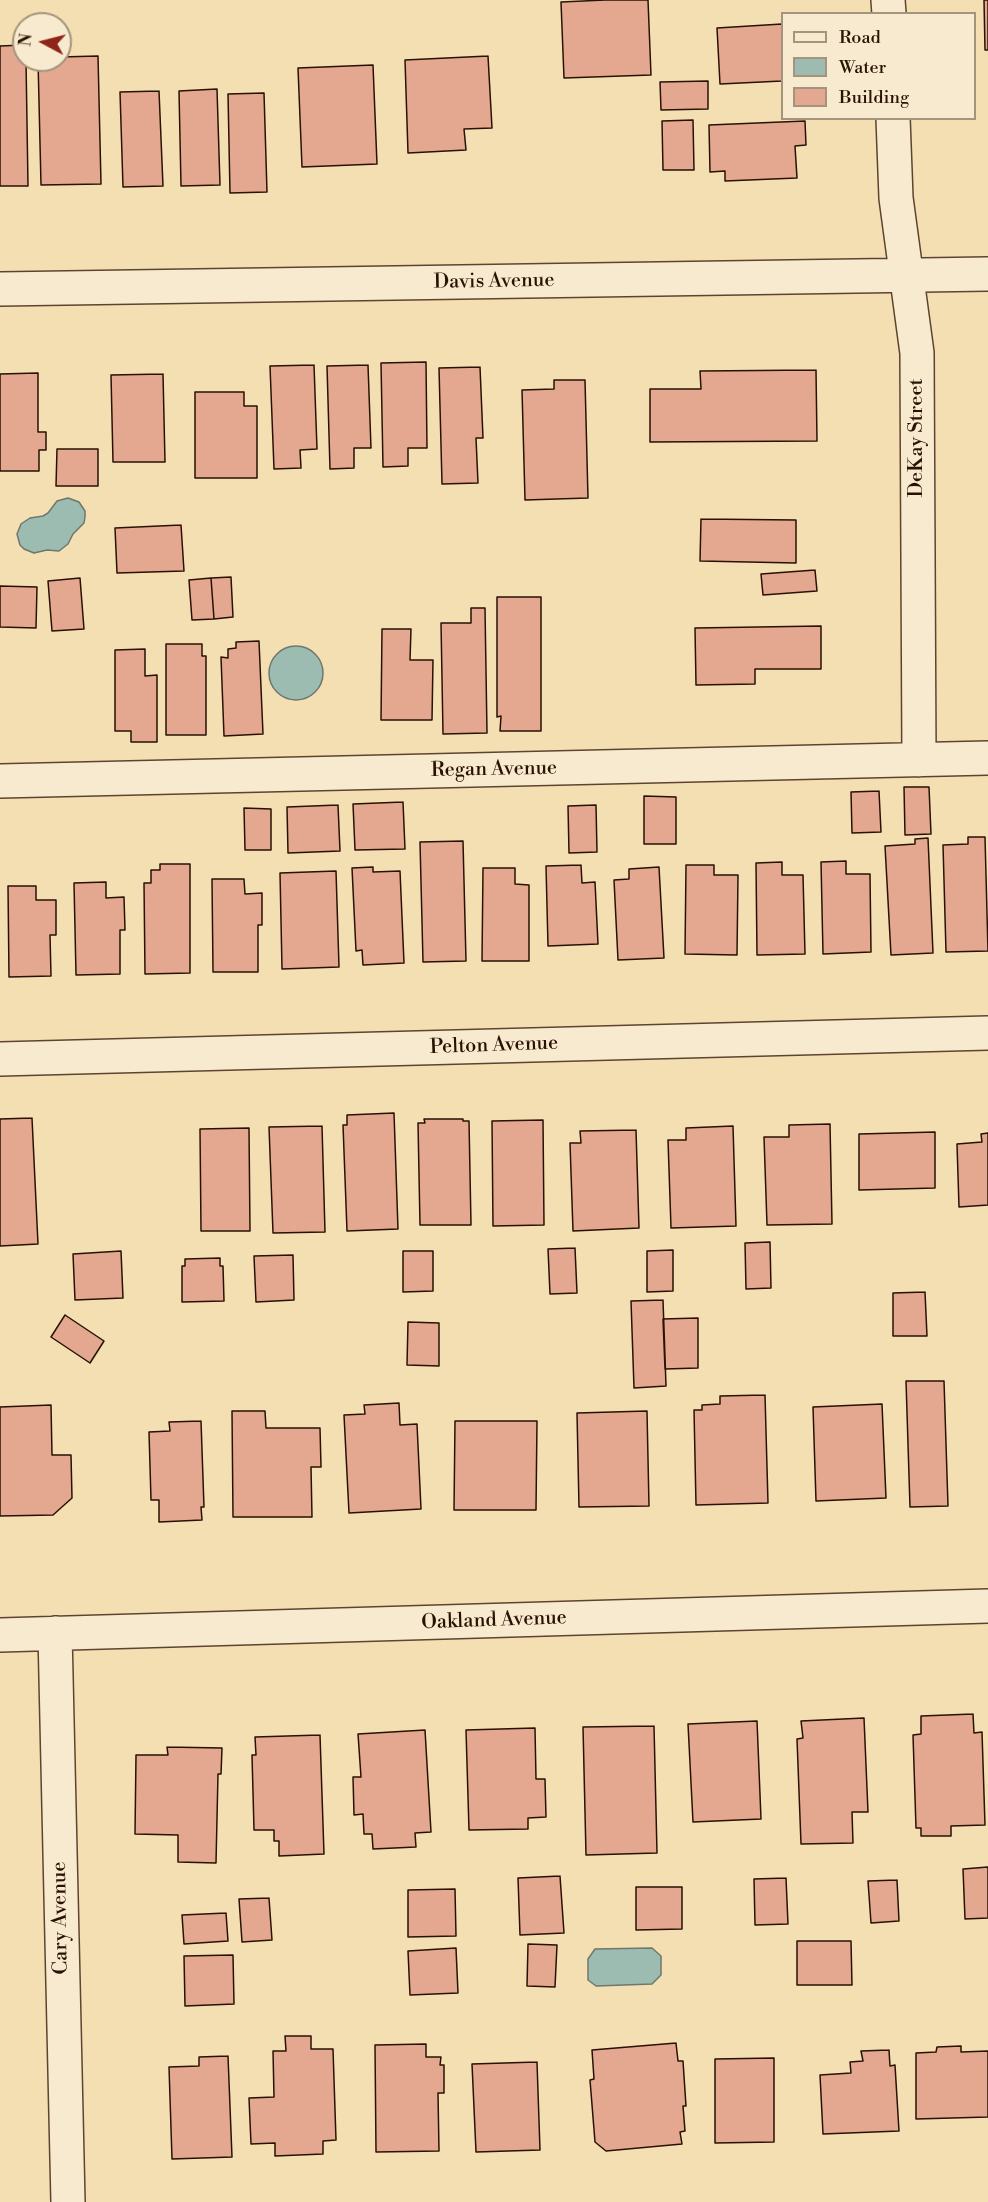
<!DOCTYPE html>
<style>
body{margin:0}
#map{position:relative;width:988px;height:2202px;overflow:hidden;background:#f4dfb3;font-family:"Libre Bodoni",serif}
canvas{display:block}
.legend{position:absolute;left:781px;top:12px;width:195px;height:108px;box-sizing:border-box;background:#f8eace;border:2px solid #a5947d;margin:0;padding:8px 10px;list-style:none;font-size:18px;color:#291204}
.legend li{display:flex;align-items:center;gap:12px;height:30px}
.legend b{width:30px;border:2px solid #a5947d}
.north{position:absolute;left:12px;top:12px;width:60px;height:60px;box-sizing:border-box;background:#f8eace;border:2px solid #a5947d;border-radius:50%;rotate:277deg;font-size:16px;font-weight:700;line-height:24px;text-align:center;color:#291204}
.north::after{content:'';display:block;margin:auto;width:21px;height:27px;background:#8f2418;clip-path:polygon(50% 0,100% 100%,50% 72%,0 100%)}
</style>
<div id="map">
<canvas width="988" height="2202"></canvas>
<ul class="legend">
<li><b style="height:8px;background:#f8eace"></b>Road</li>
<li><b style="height:16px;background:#9cbcb2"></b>Water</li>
<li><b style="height:16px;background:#e3a88f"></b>Building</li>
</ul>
<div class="north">N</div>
</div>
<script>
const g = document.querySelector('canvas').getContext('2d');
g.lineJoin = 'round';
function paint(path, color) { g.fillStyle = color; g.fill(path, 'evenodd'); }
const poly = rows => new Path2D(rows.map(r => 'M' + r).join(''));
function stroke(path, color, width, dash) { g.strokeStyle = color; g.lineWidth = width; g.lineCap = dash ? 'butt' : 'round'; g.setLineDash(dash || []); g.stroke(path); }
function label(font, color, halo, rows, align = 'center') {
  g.font = font + ' "Libre Bodoni",serif'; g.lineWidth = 6; g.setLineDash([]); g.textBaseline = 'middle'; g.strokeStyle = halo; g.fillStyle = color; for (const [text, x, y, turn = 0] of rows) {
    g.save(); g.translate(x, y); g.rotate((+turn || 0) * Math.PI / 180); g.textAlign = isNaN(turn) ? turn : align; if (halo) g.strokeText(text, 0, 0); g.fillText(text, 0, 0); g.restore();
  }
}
const water = poly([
 [68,498,79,502,85,511,85,517,84,523,73,534,68,544,59,551,47,550,34,553,24,549,20,545,17,534,21,524,30,518,43,516,48,513,57,501,68,498],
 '269 673a27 27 0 1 1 54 0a27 27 0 1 1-54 0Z',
 [652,1948,661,1956,661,1975,652,1984,596,1986,588,1980,588,1959,595,1949,652,1948]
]);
paint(water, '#9cbcb2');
stroke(water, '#6e786c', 1.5);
const building = poly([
 [605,0,648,0,651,75,564,78,561,2,605,0],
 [984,0,988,0,988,50,985,50,984,0],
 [782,24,782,81,720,84,717,28,782,24],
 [24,45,24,60,26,60,28,186,0,186,0,46,24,45],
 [98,56,101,184,41,185,38,60,60,60,60,57,98,56],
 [488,56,492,128,464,129,466,150,408,153,405,60,488,56],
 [373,65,377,164,302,167,298,68,373,65],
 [708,81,708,109,661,110,660,82,708,81],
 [217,89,220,185,181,186,179,91,217,89],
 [159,91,163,186,123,187,120,92,159,91],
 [264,93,267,192,230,193,228,94,264,93],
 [693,120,694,170,663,170,662,121,693,120],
 [805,121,806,145,795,146,797,178,725,181,725,171,710,172,709,125,805,121],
 [426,362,427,448,408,448,408,466,383,467,381,363,426,362],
 [314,365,317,449,300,450,301,468,274,469,270,366,314,365],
 [368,365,371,448,354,448,354,468,330,469,327,366,368,365],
 [480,367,483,438,476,438,478,483,442,484,439,368,480,367],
 [816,370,817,441,650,442,650,389,701,389,700,371,816,370],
 [38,373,38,432,46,432,46,450,39,450,39,471,0,471,0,374,38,373],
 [163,374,165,462,113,462,111,375,163,374],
 [554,380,585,380,588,498,525,500,522,390,554,389,554,380],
 [195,392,244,392,244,406,257,406,257,478,195,478,195,392],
 [57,449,98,449,98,486,56,486,57,449],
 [701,519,796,520,796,563,700,561,701,519],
 [181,525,184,571,117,573,115,528,181,525],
 [815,570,817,591,763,595,761,574,815,570],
 [231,577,233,617,214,619,211,578,231,577],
 [80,578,84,629,52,631,48,581,80,578],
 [211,578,214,619,192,620,189,580,211,578],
 [0,586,37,587,36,628,0,627,0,586],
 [497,597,541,597,541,731,500,731,501,716,497,717,497,597],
 [471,608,485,608,487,733,443,734,441,623,471,623,471,608],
 [821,626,821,669,755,669,755,684,696,685,695,628,821,626],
 [382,629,411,629,410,660,433,660,432,720,381,720,382,629],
 [259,641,263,734,224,736,221,657,228,658,228,649,236,648,236,642,259,641],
 [166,644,202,644,202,656,206,656,206,735,166,735,166,644],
 [145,649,145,676,157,675,157,742,131,742,131,731,115,731,115,650,145,649],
 [904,787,929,787,931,834,905,835,904,787],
 [879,791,881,832,852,833,851,792,879,791],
 [644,796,676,797,676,844,644,844,644,796],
 [403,802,405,849,355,850,353,804,403,802],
 [338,805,340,851,288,853,287,807,338,805],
 [596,805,597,852,569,853,568,806,596,805],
 [244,808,271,809,271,850,245,850,244,808],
 [968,837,985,837,988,951,946,952,943,845,968,844,968,837],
 [928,838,933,953,891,955,885,846,915,844,915,839,928,838],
 [463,841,466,961,423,962,420,842,463,841],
 [846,861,846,874,870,874,871,952,823,954,821,862,846,861],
 [782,862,782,875,803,875,805,954,757,955,756,863,782,862],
 [160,864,190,864,190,973,145,974,144,883,151,883,151,870,160,870,160,864],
 [581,865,582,883,595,882,598,944,548,946,546,866,581,865],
 [686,865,714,865,714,875,738,875,737,955,685,954,686,865],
 [373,867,373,872,400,871,404,963,363,965,362,950,356,951,352,868,373,867],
 [659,867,664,958,618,960,614,880,629,879,629,869,659,867],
 [483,868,515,868,515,884,529,885,529,961,482,961,483,868],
 [336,871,339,967,282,969,280,873,336,871],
 [212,879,244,879,245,894,262,893,262,925,258,925,258,972,213,972,212,879],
 [106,882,106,898,124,897,125,930,120,930,120,974,76,975,74,883,106,882],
 [8,886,36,886,36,900,56,900,56,935,50,935,51,976,9,977,8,886],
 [394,1113,398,1229,347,1231,343,1125,347,1125,347,1115,394,1113],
 [32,1118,38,1244,0,1246,0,1119,32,1118],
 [424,1119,463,1119,463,1121,469,1121,471,1225,420,1225,418,1123,425,1123,424,1119],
 [543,1120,544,1225,493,1226,492,1121,543,1120],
 [830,1124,832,1224,767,1225,764,1137,789,1137,789,1125,830,1124],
 [322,1126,325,1232,273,1233,269,1127,322,1126],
 [733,1126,736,1226,671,1228,668,1140,686,1140,686,1128,733,1126],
 [249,1128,250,1231,201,1231,200,1129,249,1128],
 [636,1130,639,1228,573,1231,570,1143,581,1143,580,1131,636,1130],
 [935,1132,935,1188,859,1190,859,1134,935,1132],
 [988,1133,988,1205,959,1207,957,1144,982,1142,981,1134,988,1133],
 [770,1242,771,1288,746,1289,745,1243,770,1242],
 [575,1248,577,1293,550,1294,548,1249,575,1248],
 [673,1250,673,1291,647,1292,647,1251,673,1250],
 [121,1251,123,1298,75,1300,73,1254,121,1251],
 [403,1251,433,1251,433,1291,403,1292,403,1251],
 [293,1255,294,1300,256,1302,254,1256,293,1255],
 [220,1258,220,1266,223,1266,224,1301,182,1302,182,1266,185,1266,185,1259,220,1258],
 [925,1292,927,1336,893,1336,893,1293,925,1292],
 [663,1300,666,1386,634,1388,631,1301,663,1300],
 [65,1315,104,1341,90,1363,51,1337,65,1315],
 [698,1318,698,1368,665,1369,663,1319,698,1318],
 [408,1322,439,1323,439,1366,407,1365,408,1322],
 [906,1381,944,1381,948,1506,910,1507,906,1381],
 [765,1395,768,1503,696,1505,694,1410,702,1410,702,1405,720,1404,720,1396,765,1395],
 [399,1403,400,1425,417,1424,421,1509,349,1513,344,1415,365,1414,364,1405,399,1403],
 [882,1404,886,1498,816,1501,813,1407,882,1404],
 [51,1405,52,1455,71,1455,72,1498,53,1515,0,1516,0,1407,51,1405],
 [232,1411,265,1411,266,1428,320,1428,321,1467,311,1467,312,1517,233,1517,232,1411],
 [647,1411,649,1506,579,1507,577,1413,647,1411],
 [201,1421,204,1507,201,1507,202,1520,159,1522,159,1500,151,1500,149,1432,170,1431,169,1422,201,1421],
 [455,1421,537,1421,536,1510,454,1510,455,1421],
 [973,1714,974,1733,982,1732,985,1825,951,1826,951,1836,921,1836,921,1828,916,1828,913,1735,921,1734,921,1716,973,1714],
 [864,1718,868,1812,852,1812,853,1843,801,1844,797,1739,803,1738,801,1721,864,1718],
 [757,1721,761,1819,693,1822,688,1724,757,1721],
 [654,1726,657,1853,586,1855,583,1727,654,1726],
 [535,1728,536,1779,545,1779,546,1817,528,1818,528,1829,469,1830,466,1730,535,1728],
 [425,1730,431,1832,415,1833,416,1847,373,1849,372,1834,364,1834,363,1814,354,1815,353,1777,361,1777,358,1734,425,1730],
 [320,1735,324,1854,279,1856,279,1841,274,1841,274,1830,254,1830,252,1755,256,1755,255,1737,320,1735],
 [167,1747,222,1748,221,1774,218,1774,216,1863,178,1862,178,1835,135,1834,136,1755,168,1755,167,1747],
 [988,1867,988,1918,965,1919,963,1869,988,1867],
 [560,1876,564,1933,520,1935,518,1878,560,1876],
 [786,1878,788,1924,755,1925,754,1879,786,1878],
 [897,1880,899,1921,871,1923,868,1881,897,1880],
 [636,1887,682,1887,682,1929,636,1930,636,1887],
 [455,1889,456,1936,408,1937,408,1890,455,1889],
 [269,1898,272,1940,242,1942,239,1899,269,1898],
 [226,1913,228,1941,184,1944,182,1915,226,1913],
 [797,1941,851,1941,852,1985,797,1985,797,1941],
 [528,1944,557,1945,555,1987,527,1986,528,1944],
 [456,1948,458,1993,410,1995,408,1951,456,1948],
 [233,1955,234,2004,185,2006,184,1956,233,1955],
 [285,2036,311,2036,311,2049,333,2049,336,2140,323,2141,323,2154,275,2156,275,2143,251,2144,249,2098,274,2097,273,2051,286,2051,285,2036],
 [676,2043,678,2061,683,2061,686,2106,683,2106,685,2131,680,2132,682,2144,606,2151,595,2142,590,2080,594,2079,592,2050,676,2043],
 [426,2044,426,2057,441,2057,440,2065,444,2065,444,2093,438,2093,439,2151,376,2152,375,2045,426,2044],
 [961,2046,961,2052,988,2051,988,2117,916,2119,916,2053,936,2052,937,2047,961,2046],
 [889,2050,890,2066,895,2065,899,2131,823,2134,820,2075,851,2073,850,2062,863,2061,861,2051,889,2050],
 [228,2056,232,2157,172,2159,169,2067,199,2066,199,2057,228,2056],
 [774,2058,774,2142,715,2143,715,2059,774,2058],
 [537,2062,540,2150,476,2152,472,2064,537,2062]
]);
paint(building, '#e3a88f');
stroke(building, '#291204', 1.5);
const minor = poly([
 [888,0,889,14],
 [893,118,896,198,917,353,919,760],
 [0,289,988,274],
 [0,781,988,758],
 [0,1059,988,1033],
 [55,1633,68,2202],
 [0,1635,988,1606]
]);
stroke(minor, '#5c4530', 36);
stroke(minor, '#f8eace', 33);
label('20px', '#291204', '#f8eace', [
 ["Davis Avenue",494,282,-1],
 ["DeKay Street",917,438,-90],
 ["Regan Avenue",494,770,-1],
 ["Pelton Avenue",494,1046,-2],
 ["Oakland Avenue",494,1621,-2],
 ["Cary Avenue",61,1918,-91]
]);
</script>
